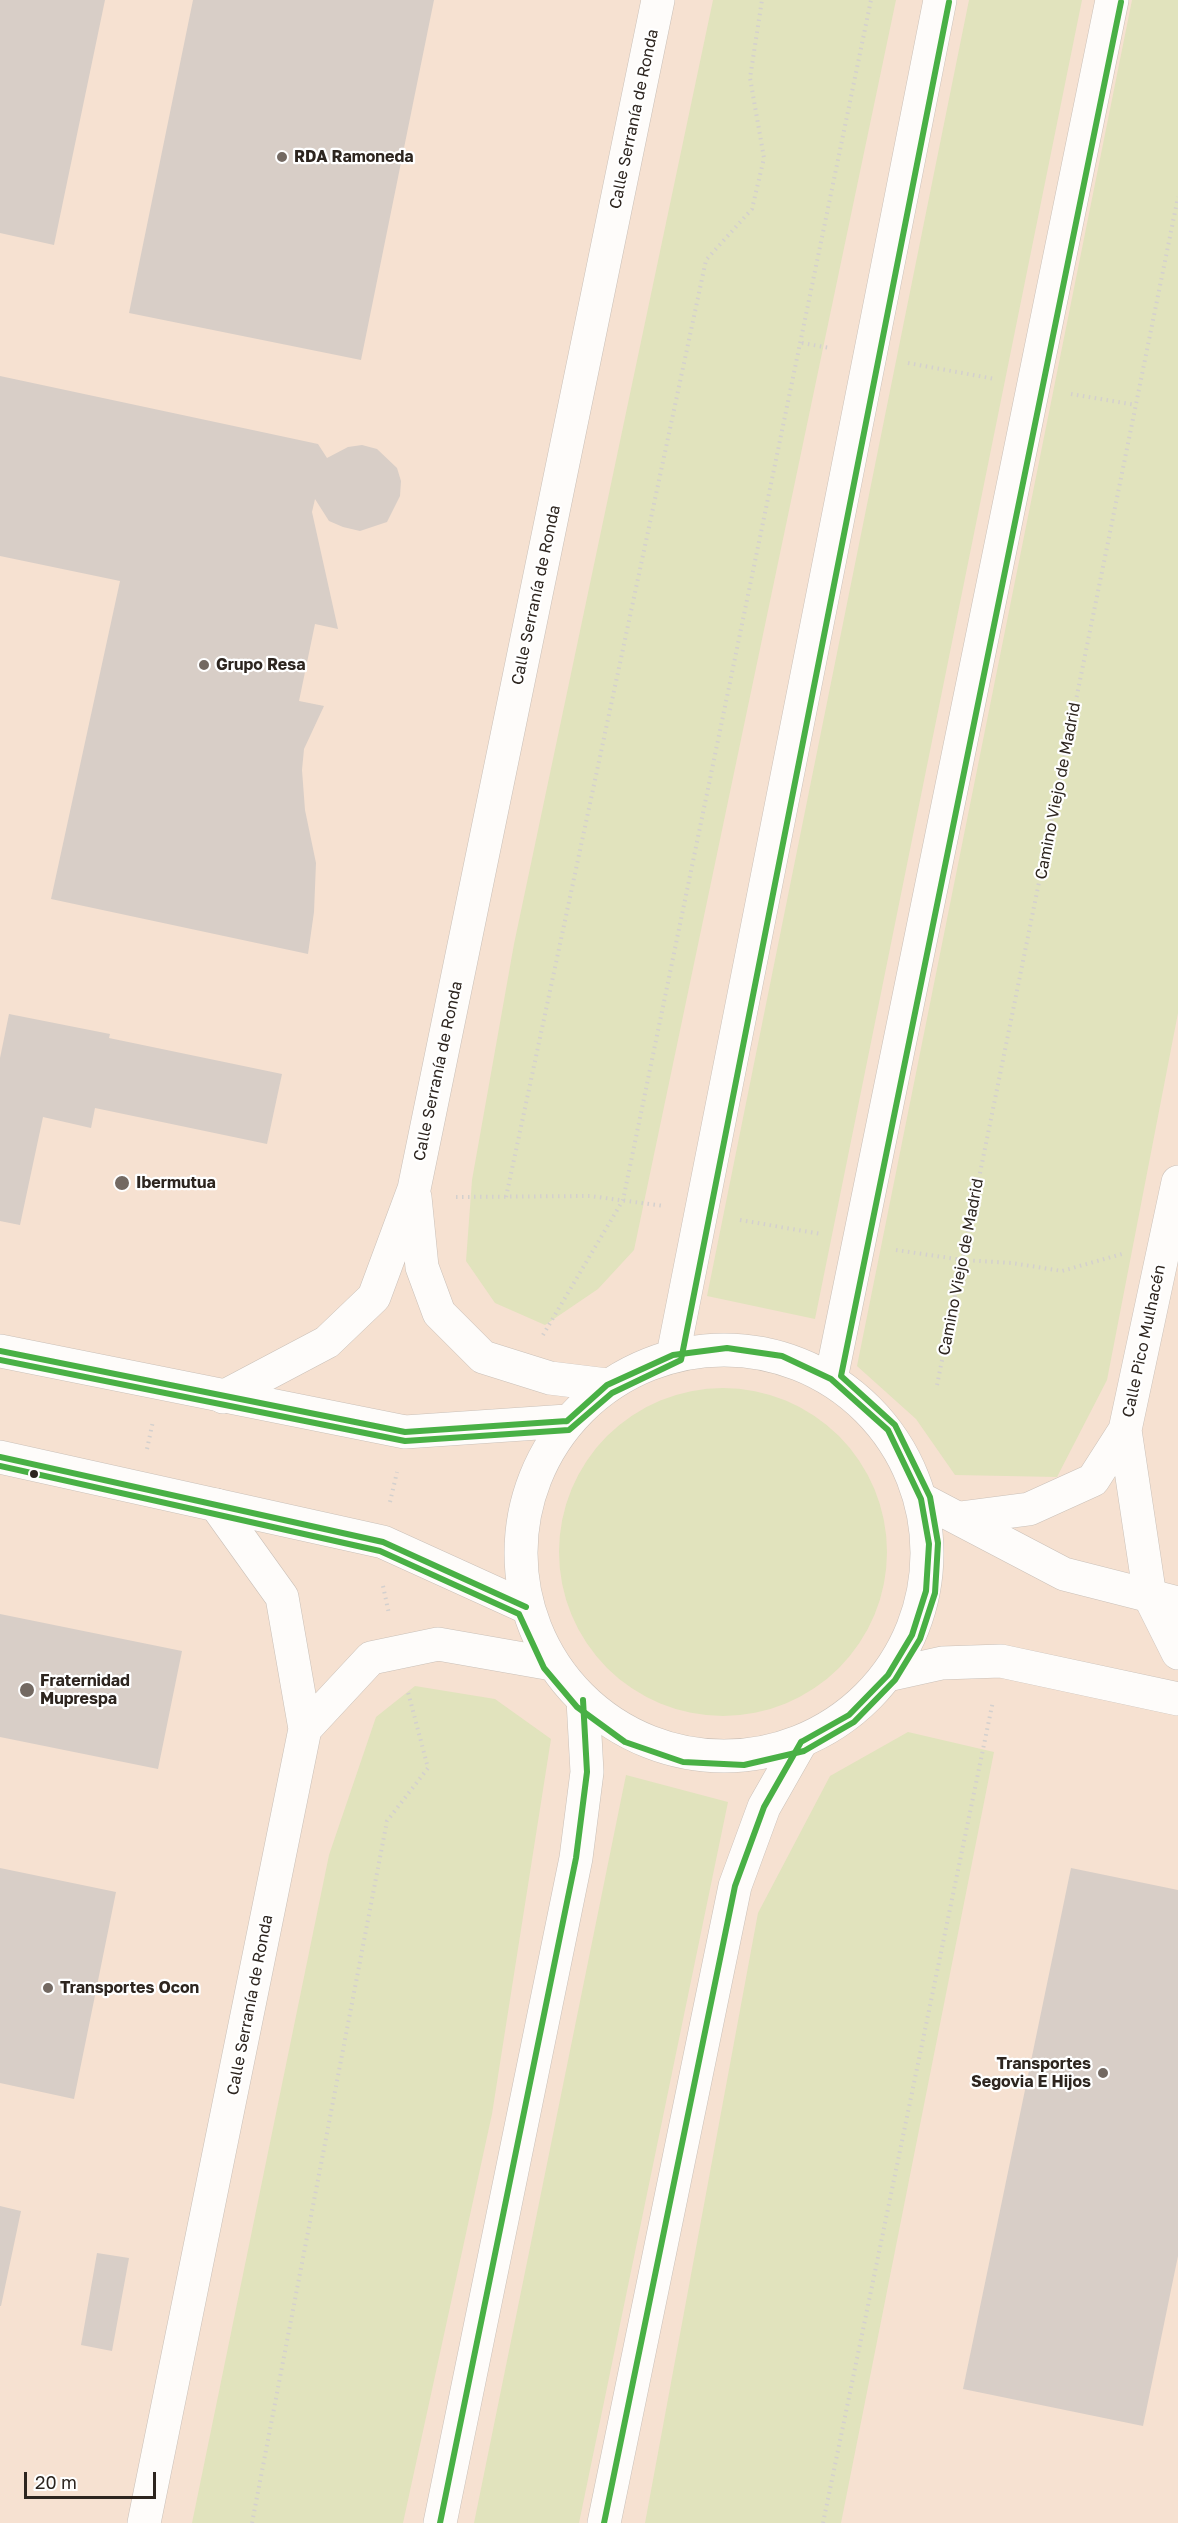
<!DOCTYPE html>
<meta charset="utf-8">
<style>
body{margin:0}
#map{position:relative;width:1178px;height:2523px;overflow:hidden;background:#f5e8df;font-family:"Golos Text",sans-serif}
canvas{display:block}
.scale{position:absolute;left:24px;top:2472px;width:132px;height:27px;box-sizing:border-box;border:3px solid #2d251f;border-top:0;padding-left:8px;font-size:18px;line-height:21px;white-space:nowrap;color:#2d251f;-webkit-text-stroke:4px #fff;paint-order:stroke}
</style>
<div id="map">
<canvas width="1178" height="2523"></canvas>
<div class="scale">20 m</div>
</div>
<script>
const g = document.querySelector('canvas').getContext('2d');
g.lineJoin = 'round';
function paint(path, color) { g.fillStyle = color; g.fill(path, 'evenodd'); }
const poly = rows => new Path2D(rows.map(r => 'M' + r).join(''));
function stroke(path, color, width, dash) { g.strokeStyle = color; g.lineWidth = width; g.lineCap = dash ? 'butt' : 'round'; g.setLineDash(dash || []); g.stroke(path); }
function label(font, color, halo, rows, align = 'center') {
  g.font = font + ' "Golos Text",sans-serif'; g.lineWidth = 4.5; g.setLineDash([]); g.textBaseline = 'middle'; g.strokeStyle = halo; g.fillStyle = color; for (const [text, x, y, turn = 0] of rows) {
    g.save(); g.translate(x, y); g.rotate((+turn || 0) * Math.PI / 180); g.textAlign = isNaN(turn) ? turn : align; if (halo) g.strokeText(text, 0, 0); g.fillText(text, 0, 0); g.restore();
  }
}
paint(poly([
 [0,0,1178,0,1178,2523,0,2523]
]), '#f6e1d1');
paint(poly([
 [713,0,896,0,634,1250,598,1289,545,1325,495,1303,466,1261,472,1180,514,944],
 [969,0,1082,0,815,1319,707,1296],
 [1132,0,1178,0,1178,1013,1107,1380,1057,1477,955,1475,916,1419,857,1366],
 '559 1552a164 164 0 1 1 328 0a164 164 0 1 1-328 0Z',
 [415,1686,495,1699,551,1739,492,2114,403,2523,192,2523,329,1855,376,1717],
 [908,1732,994,1752,841,2523,645,2523,758,1913,830,1776],
 [626,1775,728,1802,579,2523,474,2523]
]), '#e1e3bd');
paint(poly([
 [0,0,105,0,54,245,0,233],
 [193,0,434,0,361,360,129,313],
 [0,376,318,444,327,458,348,447,362,445,377,449,397,468,401,481,400,496,387,522,360,531,343,527,329,521,315,499,312,512,338,629,315,624,299,701,324,706,304,749,302,770,305,810,316,863,314,912,308,954,51,899,120,581,0,556],
 [9,1014,110,1034,109,1038,282,1074,267,1144,95,1108,91,1128,43,1117,20,1225,0,1221,0,1058],
 [0,1614,182,1651,158,1769,0,1737],
 [0,1868,116,1892,74,2099,0,2083],
 [1071,1868,1178,1890,1178,2256,1143,2426,963,2389],
 [0,2206,21,2211,1,2306,0,2306],
 [97,2253,129,2258,112,2351,81,2345]
]), '#d8cec7');
const minor = poly([
 [415,1197,422,1267,439,1313,483,1357,550,1378,607,1385],
 [223,1397,327,1342,374,1297,414,1189,658,0],
 [1125,1430,1150,1597,1178,1653],
 [960,1518,1029,1509,1093,1480,1125,1430,1178,1182],
 [305,1729,371,1658,438,1644,552,1664],
 [144,2523,305,1729,282,1597,216,1505],
 [440,2523,576,1858,587,1772,583,1700],
 [604,2523,735,1886,764,1807,801,1742]
]);
const tertiary = poly([
 '521 1553a203 203 0 1 1 406 0a203 203 0 1 1-406 0Z',
 [0,1351,405,1432,567,1421],
 [673,1355,940,0],
 [831,1379,1112,0],
 [0,1457,383,1542,526,1607],
 [921,1499,1064,1574,1178,1603],
 [888,1675,942,1663,1001,1661,1178,1699]
]);
stroke(minor, '#cac0b8', 34);
stroke(tertiary, '#cac0b8', 34);
stroke(poly([
 [802,343,830,348],
 [908,363,995,379],
 [1071,394,1136,405],
 [456,1197,590,1196,664,1206],
 [506,1197,706,260,752,209,764,158,750,78,762,0],
 [740,1220,821,1234],
 [896,1250,963,1260,1012,1263,1062,1271,1122,1254],
 [543,1335,623,1200,871,0],
 [937,1385,1178,197],
 [147,1449,153,1421],
 [390,1502,397,1472],
 [383,1586,389,1614],
 [252,2523,387,1821,428,1768,408,1692],
 [823,2523,993,1701]
]), '#d4d0ce', 4, [1.5, 4.5]);
stroke(minor, '#fefcfa', 33);
stroke(tertiary, '#fefcfa', 33);
stroke(poly([
 [0,1351,405,1432,567,1421],
 [567,1421,607,1385,673,1355,727,1348,782,1356,831,1379,888,1430,921,1499,929,1544,926,1591,912,1635,888,1675,849,1715,801,1742],
 [0,1457,383,1542,526,1607],
 [440,2523,576,1858,587,1772,583,1700],
 [604,2523,735,1886,764,1807,801,1742]
]), '#49b045', 6);
stroke(poly([
 [0,1360,405,1441,569,1430,612,1393,681,1360,949,2],
 [0,1466,380,1551,519,1614,544,1668,577,1707,625,1742,683,1762,744,1765,804,1751,854,1722,895,1680,920,1639,935,1593,938,1543,930,1497,895,1425,841,1376,1121,2]
]), '#49b045', 6);
for (const [x, y, r, color] of [
 [282,157,6,"#736962"],
 [204,665,6,"#736962"],
 [122,1183,8,"#736962"],
 [34,1474,5,"#2d251f"],
 [27,1690,8,"#736962"],
 [48,1988,6,"#736962"],
 [1103,2073,6,"#736962"]
]) { const dot = new Path2D(); dot.arc(x, y, r, 0, 2 * Math.PI); g.fillStyle = color; g.fill(dot); stroke(dot, '#fff', 2); }
label('16px', '#2d251f', '#fff', [
 ["Calle Serranía de Ronda",634,119,-78],
 ["Calle Serranía de Ronda",536,595,-78],
 ["Camino Viejo de Madrid",1058,791,-79],
 ["Calle Serranía de Ronda",438,1071,-78],
 ["Camino Viejo de Madrid",961,1267,-79],
 ["Calle Pico Mulhacén",1144,1341,-78],
 ["Calle Serranía de Ronda",250,2005,-79]
]);
label('bold 16px', '#2d251f', '#fff', [
 ["RDA Ramoneda",294,157],
 ["Grupo Resa",216,665],
 ["Ibermutua",136,1183],
 ["Fraternidad",40,1681],
 ["Muprespa",40,1699],
 ["Transportes Ocon",60,1988],
 ["Transportes",1091,2064,"right"],
 ["Segovia E Hijos",1091,2082,"right"]
], 'left');
</script>
